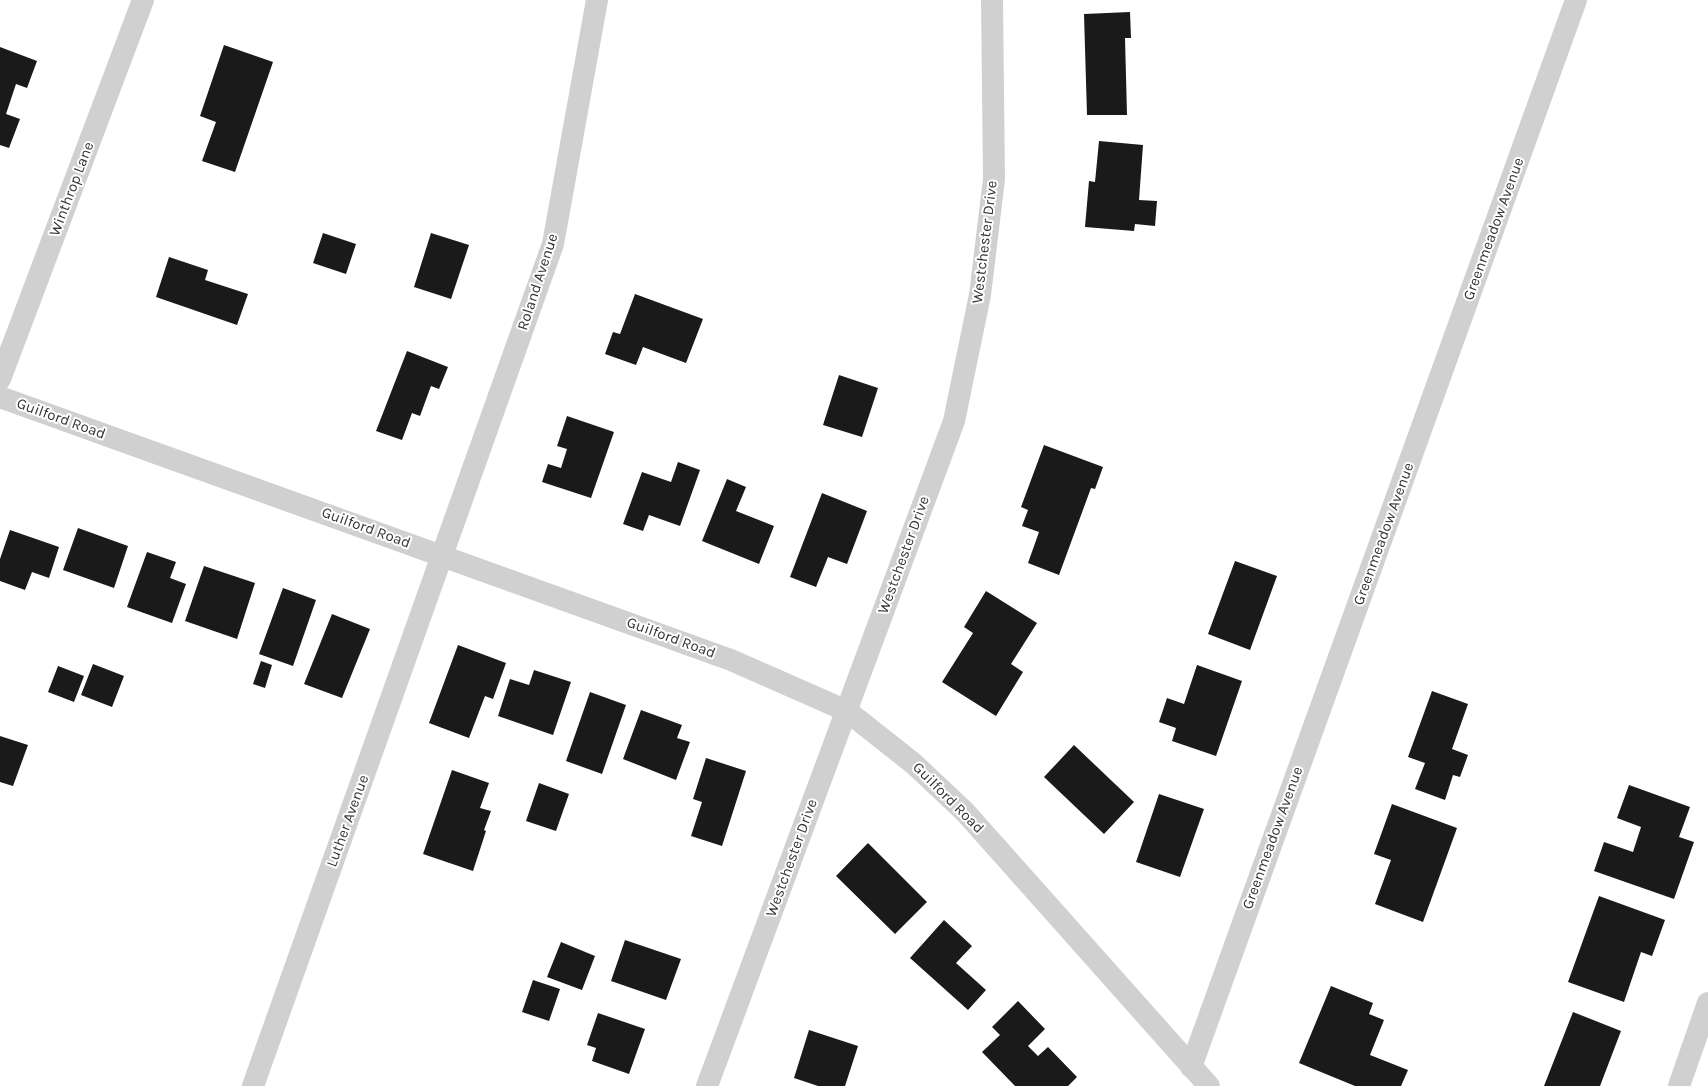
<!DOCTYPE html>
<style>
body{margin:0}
canvas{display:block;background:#fff}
</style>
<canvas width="1708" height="1086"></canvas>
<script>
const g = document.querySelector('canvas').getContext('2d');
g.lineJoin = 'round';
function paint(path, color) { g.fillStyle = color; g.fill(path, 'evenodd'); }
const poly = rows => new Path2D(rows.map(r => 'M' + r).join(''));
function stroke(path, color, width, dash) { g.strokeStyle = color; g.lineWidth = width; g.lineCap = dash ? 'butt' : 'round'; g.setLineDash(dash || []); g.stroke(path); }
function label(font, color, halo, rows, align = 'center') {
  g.font = font + ' Karla,sans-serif'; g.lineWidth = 4; g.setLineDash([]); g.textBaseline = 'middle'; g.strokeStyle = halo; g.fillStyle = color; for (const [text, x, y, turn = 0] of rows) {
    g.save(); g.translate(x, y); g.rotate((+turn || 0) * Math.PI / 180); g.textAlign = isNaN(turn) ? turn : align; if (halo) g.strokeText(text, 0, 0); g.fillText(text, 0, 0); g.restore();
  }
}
paint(poly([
 [1130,12,1131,38,1125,38,1127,115,1087,115,1084,14],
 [224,45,273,62,235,172,202,161,216,122,200,116],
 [0,47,37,61,27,88,16,84,6,114,20,119,9,148,0,145],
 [1099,141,1143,145,1139,200,1157,201,1155,226,1135,224,1134,231,1085,227,1089,181,1095,182],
 [323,233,356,244,346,274,313,263],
 [431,233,469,245,451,299,414,287],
 [169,257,208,270,205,280,248,294,237,325,156,297],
 [635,294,703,319,686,363,643,347,636,365,605,354,613,332,620,334],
 [407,351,448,367,439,389,431,386,420,416,412,413,402,440,376,431],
 [839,375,878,388,862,437,823,425],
 [567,416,614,432,591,498,542,482,548,464,561,468,567,449,557,446],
 [1044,445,1103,467,1095,489,1091,488,1059,575,1028,563,1039,532,1022,526,1028,510,1021,507],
 [678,462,700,470,680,526,649,515,643,531,623,524,642,472,671,482],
 [727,479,746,487,736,511,774,526,759,564,702,541],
 [822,493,867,511,847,564,828,557,816,587,790,577],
 [78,528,128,546,114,588,63,570],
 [10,530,59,547,49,578,32,572,25,590,0,581,0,559],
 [147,552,176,562,170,578,186,584,172,623,127,607],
 [1235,561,1277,576,1250,650,1208,634],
 [204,566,255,583,237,639,185,621],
 [283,588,316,600,293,666,259,654],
 [986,591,1037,623,1011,664,1023,672,996,716,942,682,973,633,964,627],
 [332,614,370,629,342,698,304,684],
 [458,645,506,663,493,699,485,696,469,738,429,723],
 [261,661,272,665,265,688,253,684],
 [93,664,124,676,112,707,81,695],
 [1197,665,1242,681,1216,756,1172,741,1176,728,1159,722,1167,698,1184,704],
 [58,666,84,676,74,702,48,692],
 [534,670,571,682,553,735,498,716,510,679,529,685],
 [1432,691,1468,704,1452,749,1468,755,1460,777,1453,775,1445,800,1415,789,1425,763,1408,757],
 [590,692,626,705,602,774,566,761],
 [641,710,682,725,677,738,690,742,676,780,623,759],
 [0,736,28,745,13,786,0,782],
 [1074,745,1134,802,1104,834,1044,777],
 [706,758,746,771,722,846,691,836,702,802,693,799],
 [452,770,489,783,480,808,491,811,484,830,486,831,473,871,423,854],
 [539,783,569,794,556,831,526,821],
 [1629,785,1690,807,1679,837,1694,842,1674,899,1594,871,1604,842,1633,852,1641,827,1617,818],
 [1159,794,1204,809,1180,877,1136,862],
 [1392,804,1457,828,1423,922,1375,904,1391,860,1374,854],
 [868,843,927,902,895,934,836,876],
 [1599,896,1665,920,1652,956,1641,952,1624,1002,1568,982],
 [944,920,972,946,956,963,986,990,968,1010,910,958],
 [625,940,681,959,666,1000,611,981],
 [561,942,595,956,582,990,547,977],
 [533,980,560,989,549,1021,522,1012],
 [1331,986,1373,1003,1369,1014,1384,1020,1370,1055,1408,1070,1401,1086,1355,1086,1299,1063],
 [1018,1001,1045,1029,1028,1046,1038,1056,1048,1047,1077,1077,1068,1086,1015,1086,982,1052,1000,1035,992,1027],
 [1573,1012,1621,1031,1600,1086,1544,1086],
 [598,1013,645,1029,629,1074,592,1061,596,1048,587,1045],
 [809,1030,858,1046,845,1086,818,1086,794,1078]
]), '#1a1a1a');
stroke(poly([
 [0,379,143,0],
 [0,397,731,660,847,711,914,764,965,812,1209,1086],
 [1191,1067,1576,0],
 [253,1086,553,244,597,0],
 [707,1086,954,421,980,295,994,179,992,0],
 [1679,1086,1708,1003]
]), '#d0d0d0', 22);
label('15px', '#333', '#fff', [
 ["Winthrop Lane",72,189,-69],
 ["Greenmeadow Avenue",1494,229,-70],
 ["Westchester Drive",985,242,-83],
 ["Roland Avenue",538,282,-72],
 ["Guilford Road",61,419,20],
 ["Guilford Road",366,528,20],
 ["Greenmeadow Avenue",1384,534,-70],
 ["Westchester Drive",904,555,-70],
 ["Guilford Road",671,638,20],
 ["Guilford Road",948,798,45],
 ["Luther Avenue",348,821,-70],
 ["Greenmeadow Avenue",1273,838,-70],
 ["Westchester Drive",792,858,-70]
]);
</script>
